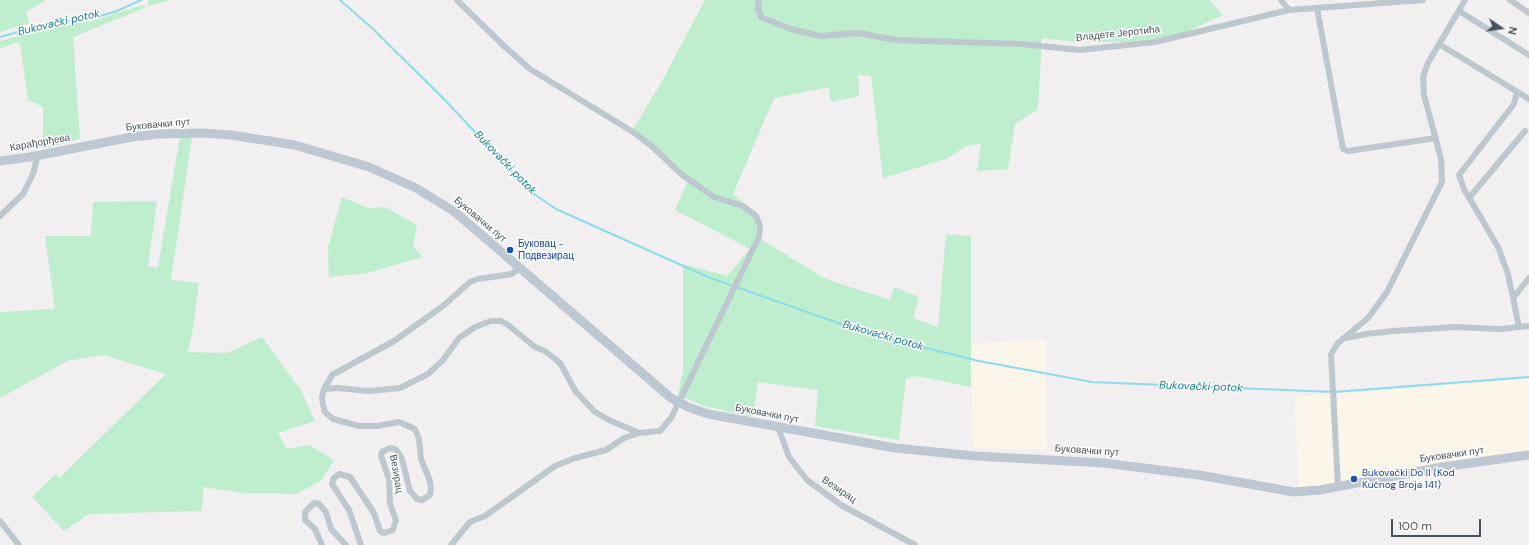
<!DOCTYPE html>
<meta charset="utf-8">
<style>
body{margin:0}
#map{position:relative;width:1529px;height:545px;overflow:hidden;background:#f1efef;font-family:"DM Sans",sans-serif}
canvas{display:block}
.north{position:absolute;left:1481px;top:8px;width:40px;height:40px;-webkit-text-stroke:3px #fff;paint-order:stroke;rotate:103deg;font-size:11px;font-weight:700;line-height:16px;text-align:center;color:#47535c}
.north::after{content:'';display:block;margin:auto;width:14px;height:18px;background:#47535c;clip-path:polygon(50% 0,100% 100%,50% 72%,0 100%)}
.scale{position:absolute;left:1391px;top:519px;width:90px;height:18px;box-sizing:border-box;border:2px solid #47535c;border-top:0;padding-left:5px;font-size:12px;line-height:14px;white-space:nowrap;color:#47535c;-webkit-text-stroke:3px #fff;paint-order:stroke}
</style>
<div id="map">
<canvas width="1529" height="545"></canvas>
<div class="north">N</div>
<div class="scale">100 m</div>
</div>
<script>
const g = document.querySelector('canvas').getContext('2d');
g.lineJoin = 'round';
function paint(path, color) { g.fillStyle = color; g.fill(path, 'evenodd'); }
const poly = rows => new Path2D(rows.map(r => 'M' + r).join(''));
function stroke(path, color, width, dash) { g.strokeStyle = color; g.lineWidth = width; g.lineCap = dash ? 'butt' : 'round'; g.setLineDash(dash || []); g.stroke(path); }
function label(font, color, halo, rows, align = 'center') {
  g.font = font + ' "DM Sans",sans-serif'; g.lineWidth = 3; g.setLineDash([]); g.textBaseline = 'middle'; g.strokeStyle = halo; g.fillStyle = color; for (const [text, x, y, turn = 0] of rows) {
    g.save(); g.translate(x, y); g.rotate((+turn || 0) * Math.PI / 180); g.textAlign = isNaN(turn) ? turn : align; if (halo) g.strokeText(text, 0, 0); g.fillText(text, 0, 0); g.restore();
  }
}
paint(poly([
 [1046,339,1047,450,973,448,971,344],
 [1529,379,1529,452,1340,483,1337,417,1338,394],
 [1332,394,1336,484,1299,489,1294,396]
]), '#fcf5e9');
paint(poly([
 [0,0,46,0,26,12,30,23,0,32],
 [148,0,170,0,149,6,73,37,80,139,43,149,43,107,28,100,20,43,14,43,0,49,0,41,51,27,92,21,142,5,148,6],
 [705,0,1210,0,1223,15,1178,36,1126,42,1076,42,1042,38,1038,109,1015,124,1008,169,977,171,981,144,968,145,946,159,883,178,871,76,858,75,859,96,831,102,829,87,774,98,733,194,748,206,758,225,755,236,826,279,890,300,894,287,919,297,913,318,938,327,946,234,971,236,971,387,917,376,906,379,899,440,815,426,818,390,758,382,753,417,704,406,678,395,683,371,683,264,727,276,750,249,675,210,689,178,633,129,661,83],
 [180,136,192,137,171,280,199,283,193,328,188,352,227,353,262,337,302,392,315,421,278,433,287,449,309,445,334,460,322,480,297,494,244,493,203,487,202,511,89,514,64,531,32,497,56,474,59,478,166,374,103,355,67,361,0,398,0,312,55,309,45,236,91,236,93,202,157,201,148,267,158,267],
 [342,197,368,208,385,207,417,225,413,247,423,257,367,273,329,277,328,247]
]), '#beeece');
stroke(poly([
 [340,0,373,29,443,98,531,192,556,209,708,277,872,335,979,361,1092,382,1334,392,1529,377],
 [0,37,46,24,90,19,117,11,141,0]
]), '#8cdbea', 2);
stroke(poly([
 [759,0,758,9,761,17,791,29,820,36,858,33,896,40,1021,44,1080,50,1155,42,1289,10,1423,0],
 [1281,0,1289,10],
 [1510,0,1529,13],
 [1317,8,1343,149,1348,151,1436,138],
 [1459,11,1529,55],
 [1439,44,1529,99],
 [1517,92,1514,104,1459,175,1464,189,1498,247,1508,274,1519,327],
 [1469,198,1525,131],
 [0,216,23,194,33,174,38,155],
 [1514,297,1529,278],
 [1346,338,1366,334,1394,331,1456,327,1500,329,1529,326],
 [324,389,338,388,368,391,400,388,428,374,443,360,459,338,475,327,491,321,501,321,508,325,535,347,545,351,560,363,576,392,595,412,609,420,639,433,660,431,671,418,759,237,760,226,756,216,743,206,714,197,681,174,653,147,633,132,530,69,504,46,457,0],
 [778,427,789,457,807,480,841,505,915,545],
 [1338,487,1331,354,1338,343,1368,318,1387,292,1442,182,1441,159,1424,95,1423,77,1428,63,1465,0],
 [0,521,19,545],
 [322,545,315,529,305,520,305,512,314,503,319,504,326,512,331,529,346,545],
 [361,545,349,510,332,484,334,478,339,474,350,477,374,513,380,531,384,533,393,530,396,520,390,504,389,479,381,456,382,452,390,448,395,449,398,452,402,459,410,491,417,499,422,500,430,495,431,489,430,481,421,459,419,439,415,429,399,422,377,426,359,426,333,419,325,412,323,405,322,397,324,389,332,375,394,341,443,306,470,282,478,279,512,274,519,268],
 [451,545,470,522,485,516,555,466,575,458,606,450,624,438,639,433]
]), '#bdc7ce', 6);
stroke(poly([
 [0,161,30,157,132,137,159,134,202,133,231,135,295,145,369,167,416,188,455,212,671,398,688,407,708,414,895,448,975,456,1104,463,1199,475,1294,492,1320,490,1442,467,1529,455]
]), '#bdc8d2', 9);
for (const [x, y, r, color] of [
 [510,250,4,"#1a4fb4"],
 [1354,479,4,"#1a4fb4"]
]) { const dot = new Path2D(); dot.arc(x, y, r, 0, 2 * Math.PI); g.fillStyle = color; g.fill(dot); stroke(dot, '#fff', 1.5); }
label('10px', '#47535c', '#fff', [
 ["Владете Јеротића",1118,34,-6],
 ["Буковачки пут",158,125,-5],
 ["Карађорђева",40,143,-10],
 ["Буковачки пут",480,220,40],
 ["Буковачки пут",767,414,11],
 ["Буковачки пут",1087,451,4],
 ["Буковачки пут",1452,455,-8],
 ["Везирац",396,474,80],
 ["Везирац",839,490,34]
]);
label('10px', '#164399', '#fff', [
 ["Буковац -",518,244],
 ["Подвезирац",518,256],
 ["Bukovački Do II (Kod",1362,473],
 ["Kućnog Broja 141)",1362,485]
], 'left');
label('italic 11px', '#0f7c90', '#fff', [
 ["Bukovački potok",59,23,-13],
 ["Bukovački potok",505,163,46],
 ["Bukovački potok",883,336,16],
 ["Bukovački potok",1201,387,2]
]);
</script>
